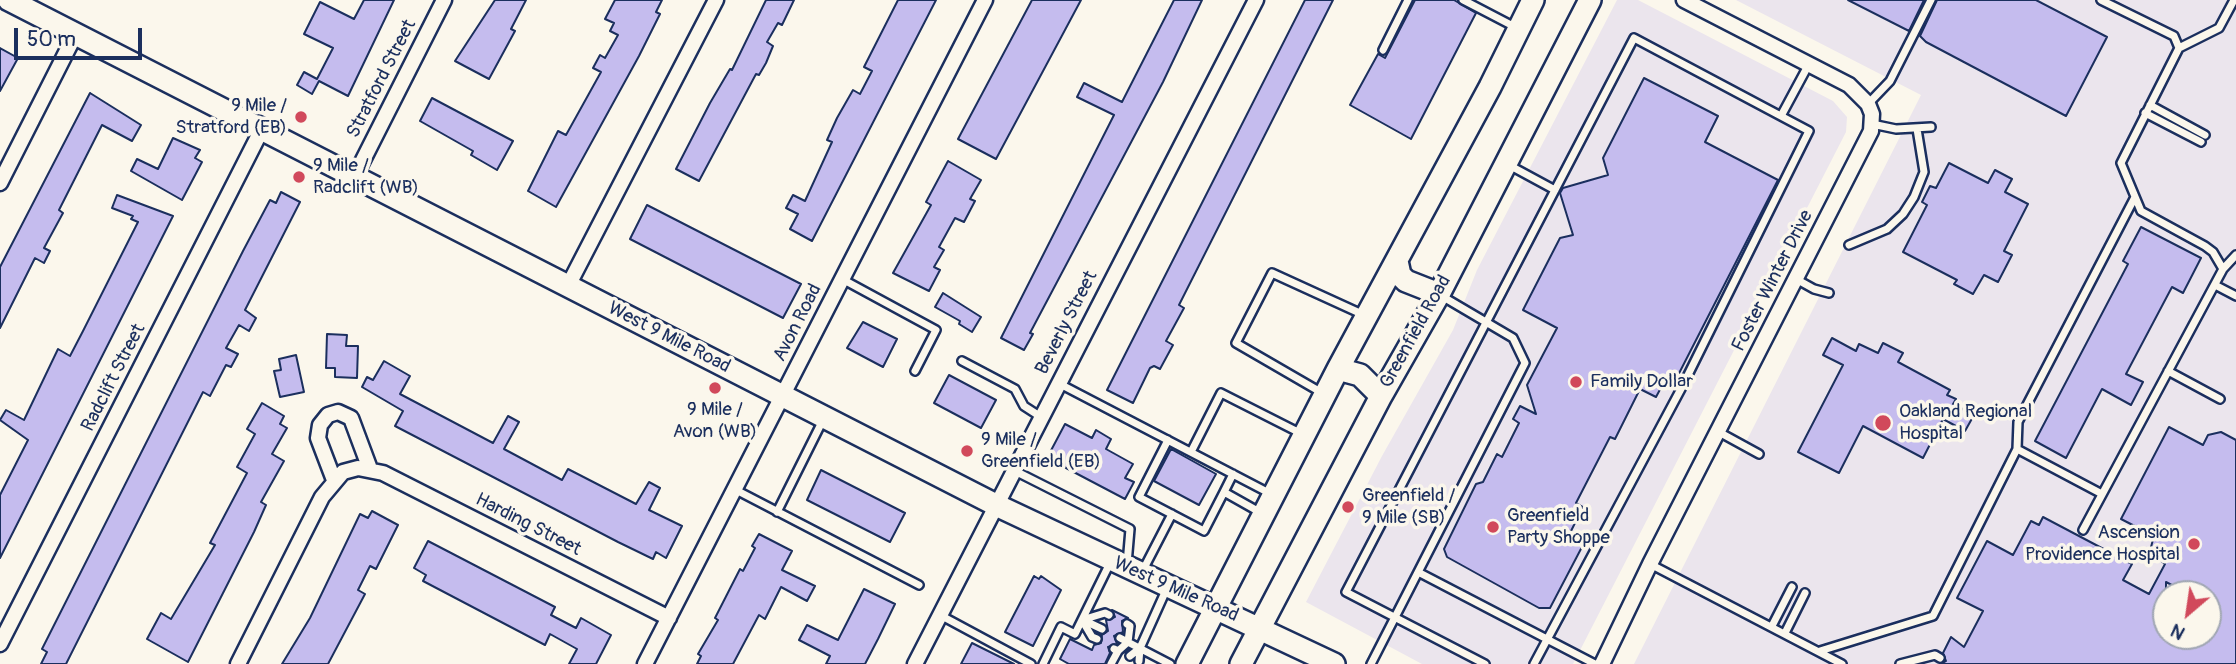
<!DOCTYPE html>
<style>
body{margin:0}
#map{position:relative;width:2236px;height:664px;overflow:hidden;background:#fbf7ec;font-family:Pangolin,sans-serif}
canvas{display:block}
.north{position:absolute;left:2152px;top:580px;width:70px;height:70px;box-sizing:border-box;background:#fbf7ec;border:2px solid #a1a7b3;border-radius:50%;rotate:209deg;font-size:19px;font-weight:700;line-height:28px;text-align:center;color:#1b2f5e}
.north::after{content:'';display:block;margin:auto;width:24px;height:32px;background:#d1495b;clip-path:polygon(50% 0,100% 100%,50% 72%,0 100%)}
.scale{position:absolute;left:14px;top:28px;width:128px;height:32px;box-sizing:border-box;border:4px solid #1b2f5e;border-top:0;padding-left:9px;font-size:21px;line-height:24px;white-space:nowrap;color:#1b2f5e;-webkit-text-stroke:5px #fbf7ec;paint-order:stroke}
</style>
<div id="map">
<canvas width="2236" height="664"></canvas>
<div class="north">N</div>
<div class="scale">50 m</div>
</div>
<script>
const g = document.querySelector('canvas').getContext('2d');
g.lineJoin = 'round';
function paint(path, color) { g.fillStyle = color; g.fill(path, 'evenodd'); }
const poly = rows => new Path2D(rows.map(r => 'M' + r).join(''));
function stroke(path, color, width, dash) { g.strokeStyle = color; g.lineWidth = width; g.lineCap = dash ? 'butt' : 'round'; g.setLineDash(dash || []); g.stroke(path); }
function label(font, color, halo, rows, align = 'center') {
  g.font = font + ' Pangolin,sans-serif'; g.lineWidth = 7; g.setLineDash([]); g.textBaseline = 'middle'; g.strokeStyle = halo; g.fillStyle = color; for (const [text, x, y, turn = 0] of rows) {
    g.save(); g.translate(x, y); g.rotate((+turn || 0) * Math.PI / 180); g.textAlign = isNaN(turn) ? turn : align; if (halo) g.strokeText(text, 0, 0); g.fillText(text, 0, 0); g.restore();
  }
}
paint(poly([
 [1617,0,1638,0,1833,101,1847,117,1846,132,1573,664,1422,664,1306,602,1382,456,1453,330,1477,270],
 [1736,0,2236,0,2236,664,1634,664,1921,95],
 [2166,594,2208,594,2208,636,2166,636]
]), '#ebe5ed');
const building = poly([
 [364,0,394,0,348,96,319,81,312,94,297,85,304,72,317,79,333,48,304,34,320,2,354,19,364,0],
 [495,0,526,0,511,29,515,31,489,79,455,61,495,0],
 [615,0,662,0,656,12,660,14,639,56,556,207,528,191,558,131,566,135,601,72,593,68,600,55,605,58,618,35,610,31,614,23,605,19,615,0],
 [766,0,794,0,782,25,778,23,767,42,773,46,766,63,759,75,756,74,699,181,676,169,710,103,730,69,732,70,766,0],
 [898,0,936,0,812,241,790,229,798,214,786,208,793,195,805,201,832,142,827,140,837,118,853,90,860,94,872,71,864,67,898,0],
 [1032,0,1081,0,996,159,958,139,1032,0],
 [1174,0,1202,0,1163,82,1030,333,1033,334,1024,350,1001,338,1114,115,1077,97,1084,83,1122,102,1174,0],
 [1305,0,1333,0,1179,305,1184,308,1166,341,1173,345,1160,369,1154,366,1150,368,1133,403,1107,390,1305,0],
 [1415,0,1454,0,1476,13,1411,139,1350,105,1378,54,1385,58,1415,0],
 [1848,0,1924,0,1909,31,1848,0],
 [1937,0,2036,0,2107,37,2066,116,1926,42,1920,36,1937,0],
 [0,48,18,58,0,91,0,48],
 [1644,78,1718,116,1705,142,1778,180,1672,387,1664,382,1656,397,1640,389,1615,439,1610,437,1576,503,1583,507,1568,537,1583,545,1550,608,1539,608,1447,557,1444,549,1476,484,1483,482,1497,454,1502,457,1519,423,1513,419,1520,406,1536,414,1527,385,1557,328,1523,310,1560,238,1573,235,1560,193,1563,188,1608,175,1603,158,1644,78],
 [90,93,141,125,132,141,102,125,59,210,63,213,44,248,50,251,44,263,35,258,0,328,0,267,90,93],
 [432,98,513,141,497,170,471,155,473,151,420,121,432,98],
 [173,138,200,150,195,158,202,162,182,200,131,171,137,159,158,169,173,138],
 [948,161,981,180,970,199,975,201,964,222,955,218,939,247,944,250,934,267,940,270,929,291,893,273,931,205,926,202,948,161],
 [1949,163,1988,183,1995,170,2012,179,2005,192,2028,204,2004,251,2012,255,1998,282,1984,275,1973,294,1954,284,1957,280,1903,252,1927,205,1922,202,1930,186,1936,188,1949,163],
 [281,192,300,202,245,310,256,318,249,331,239,325,226,348,238,354,231,367,226,365,210,396,203,392,66,664,41,664,47,652,42,649,243,251,270,200,276,203,281,192],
 [117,195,173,216,0,558,0,495,28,440,0,420,6,410,24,420,58,349,70,356,83,331,138,222,131,219,133,216,112,208,117,195],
 [647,205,801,284,783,318,630,239,647,205],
 [2141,227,2201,258,2183,293,2172,287,2126,374,2143,382,2131,405,2102,389,2066,458,2035,441,2128,264,2123,261,2141,227],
 [943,293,981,317,972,332,959,324,960,321,935,307,943,293],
 [863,322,897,339,883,367,847,348,863,322],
 [327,334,347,335,346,346,358,346,357,378,335,377,335,368,326,368,327,334],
 [1832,338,1856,351,1859,344,1878,353,1883,343,1903,353,1898,362,1950,390,1947,395,1956,399,1953,404,1974,415,1965,431,1943,419,1923,458,1863,426,1839,473,1798,452,1843,365,1823,355,1832,338],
 [296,355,304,392,280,397,274,371,281,370,279,359,296,355],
 [384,361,410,376,400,394,493,443,508,416,519,422,504,449,562,480,568,469,636,504,649,482,660,488,649,510,682,526,666,558,656,552,653,559,618,542,395,426,403,411,362,387,367,377,373,380,384,361],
 [949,375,996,400,981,428,934,403,949,375],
 [262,403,284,416,280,424,287,428,272,454,284,461,261,502,266,505,254,532,188,662,147,639,161,613,171,619,215,545,210,543,247,473,237,467,255,434,247,429,262,403],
 [1065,424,1092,438,1096,430,1111,439,1106,449,1133,464,1125,478,1134,482,1125,499,1047,458,1065,424],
 [2169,427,2203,445,2208,435,2221,432,2236,440,2236,664,1941,664,1946,661,1943,653,1951,637,1964,647,1983,611,1957,598,1987,541,2013,555,2031,521,2039,525,2043,517,2132,564,2123,580,2149,594,2165,564,2154,555,2151,547,2154,536,2121,519,2169,427],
 [2166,582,2189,594,2208,594,2208,636,2166,636,2166,582],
 [1171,449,1216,474,1199,505,1154,481,1171,449],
 [821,470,905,513,890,542,807,500,821,470],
 [372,511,398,525,376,569,370,566,358,590,365,594,328,664,282,664,310,618,360,514,368,518,372,511],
 [759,534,792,551,782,570,815,586,807,601,781,587,765,619,759,615,733,664,697,664,701,656,698,654,718,620,715,618,740,569,743,571,755,548,752,546,759,534],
 [428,541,555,607,551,615,576,628,581,618,611,635,596,664,569,664,577,649,550,634,545,645,423,581,426,575,414,568,428,541],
 [1034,576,1039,579,1041,576,1061,590,1033,646,1005,632,1034,576],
 [864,589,895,604,878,639,865,664,826,664,830,656,799,640,807,625,838,640,864,589],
 [1112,610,1128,618,1122,621,1123,632,1114,636,1117,644,1108,647,1110,653,1105,664,1069,664,1060,659,1070,639,1092,650,1094,645,1101,643,1102,635,1108,631,1106,620,1115,617,1112,610],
 [972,643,1014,664,961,664,972,643]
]);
paint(building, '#c5bcee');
stroke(building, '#1b2f5e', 2);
const lane = poly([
 [1463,0,1515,27],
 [2101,0,2174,36,2179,48,2121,163,2141,211,2205,246,2213,252,2223,269],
 [2179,48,2219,28,2234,0],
 [1383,50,1408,0],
 [1868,104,1890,81,1931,0],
 [2150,105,2205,135],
 [2145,113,2201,142],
 [1781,116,1809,64],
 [1872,124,1896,129,1931,127],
 [1507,164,1555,190],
 [1849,245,1887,229,1903,214,1914,197,1924,172,1917,129],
 [842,279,936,330,915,371],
 [1796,279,1814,289,1829,293],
 [2215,285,2236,296],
 [962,361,1015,389,1024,406,1041,417],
 [2168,371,2220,399],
 [1058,383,1271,494],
 [1324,394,1236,343,1272,273,1364,315],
 [1717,431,1759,454],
 [1168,440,1139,497,1204,531,1224,492],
 [2017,449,2102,494],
 [1191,452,1221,393,1302,434],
 [1013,470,1130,529,1127,564],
 [1233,474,1224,492,1263,514],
 [734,489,919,585],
 [777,512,824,418],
 [2083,530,2223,269,2236,255],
 [1650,564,1842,664],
 [1142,572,1172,514],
 [1418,572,1595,664],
 [940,615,1031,664],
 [1083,620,1102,629],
 [1772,626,1792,587],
 [1785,633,1805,593],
 [1120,638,1170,664],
 [1097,639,1092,637,1082,620,1105,613,1109,615],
 [1114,649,1118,651,1128,642,1130,626,1127,624],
 [1820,651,1933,616,2017,449,2018,422,2135,197],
 [1130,656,1140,648,1167,588],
 [1139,661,1140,648],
 [1043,664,1061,627,1075,634,1111,561],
 [1111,664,1118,651],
 [1371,664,1525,363,1513,338,1440,295],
 [1485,664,1346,592,1634,38,1809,131,1682,387,1534,664],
 [1900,664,1935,655,1940,658]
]);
const street = poly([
 [355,176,444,0],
 [0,183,76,33],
 [568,286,716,0],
 [334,480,318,438,320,425,328,415,338,412,351,418,370,469],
 [0,644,262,129],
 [238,664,322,497,343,472,358,468,383,473,669,618],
 [645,664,985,0],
 [915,664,1256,0],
 [1602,664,1650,564,1871,131,1872,114,1868,104,1849,85,1684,0]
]);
const secondary = poly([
 [9,0,996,505,1334,664],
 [1397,261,1400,275,1406,281,1439,294],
 [1338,369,1360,375,1381,396],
 [1187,664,1338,369,1490,87,1533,0],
 [1241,664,1381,396,1439,294,1590,0]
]);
stroke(lane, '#1b2f5e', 12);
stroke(street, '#1b2f5e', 19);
stroke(secondary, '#1b2f5e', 26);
stroke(lane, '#fbf7ec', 7);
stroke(street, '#fbf7ec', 14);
stroke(secondary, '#fbf7ec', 21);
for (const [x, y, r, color] of [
 [301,117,7,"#d1495b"],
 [299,177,7,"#d1495b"],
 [1576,382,7,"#d1495b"],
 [715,388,7,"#d1495b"],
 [1883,423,9,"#d1495b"],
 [967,451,7,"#d1495b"],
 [1348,507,7,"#d1495b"],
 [1493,527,7,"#d1495b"],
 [2194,544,7,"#d1495b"]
]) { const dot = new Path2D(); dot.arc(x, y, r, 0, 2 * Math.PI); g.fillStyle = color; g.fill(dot); stroke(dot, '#fbf7ec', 2.5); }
label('19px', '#1b2f5e', '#fbf7ec', [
 ["Stratford Street",382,79,-63],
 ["Foster Winter Drive",1773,281,-63],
 ["Avon Road",798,323,-63],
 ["Beverly Street",1067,323,-63],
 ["Greenfield Road",1416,332,-61],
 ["West 9 Mile Road",669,338,27],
 ["Radclift Street",114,378,-63],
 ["Harding Street",528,525,27],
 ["West 9 Mile Road",1176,590,24]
]);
label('19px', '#1b2f5e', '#fbf7ec', [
 ["9 Mile /",287,106,"right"],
 ["Stratford (EB)",287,128,"right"],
 ["9 Mile /",313,166],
 ["Radclift (WB)",313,188],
 ["Family Dollar",1590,382],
 ["9 Mile /",715,410,"center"],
 ["Avon (WB)",715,432,"center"],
 ["Oakland Regional",1899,412],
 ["Hospital",1899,434],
 ["9 Mile /",981,440],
 ["Greenfield (EB)",981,462],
 ["Greenfield /",1362,496],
 ["9 Mile (SB)",1362,518],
 ["Greenfield",1507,516],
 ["Party Shoppe",1507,538],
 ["Ascension",2180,533,"right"],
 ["Providence Hospital",2180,555,"right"]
], 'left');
</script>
